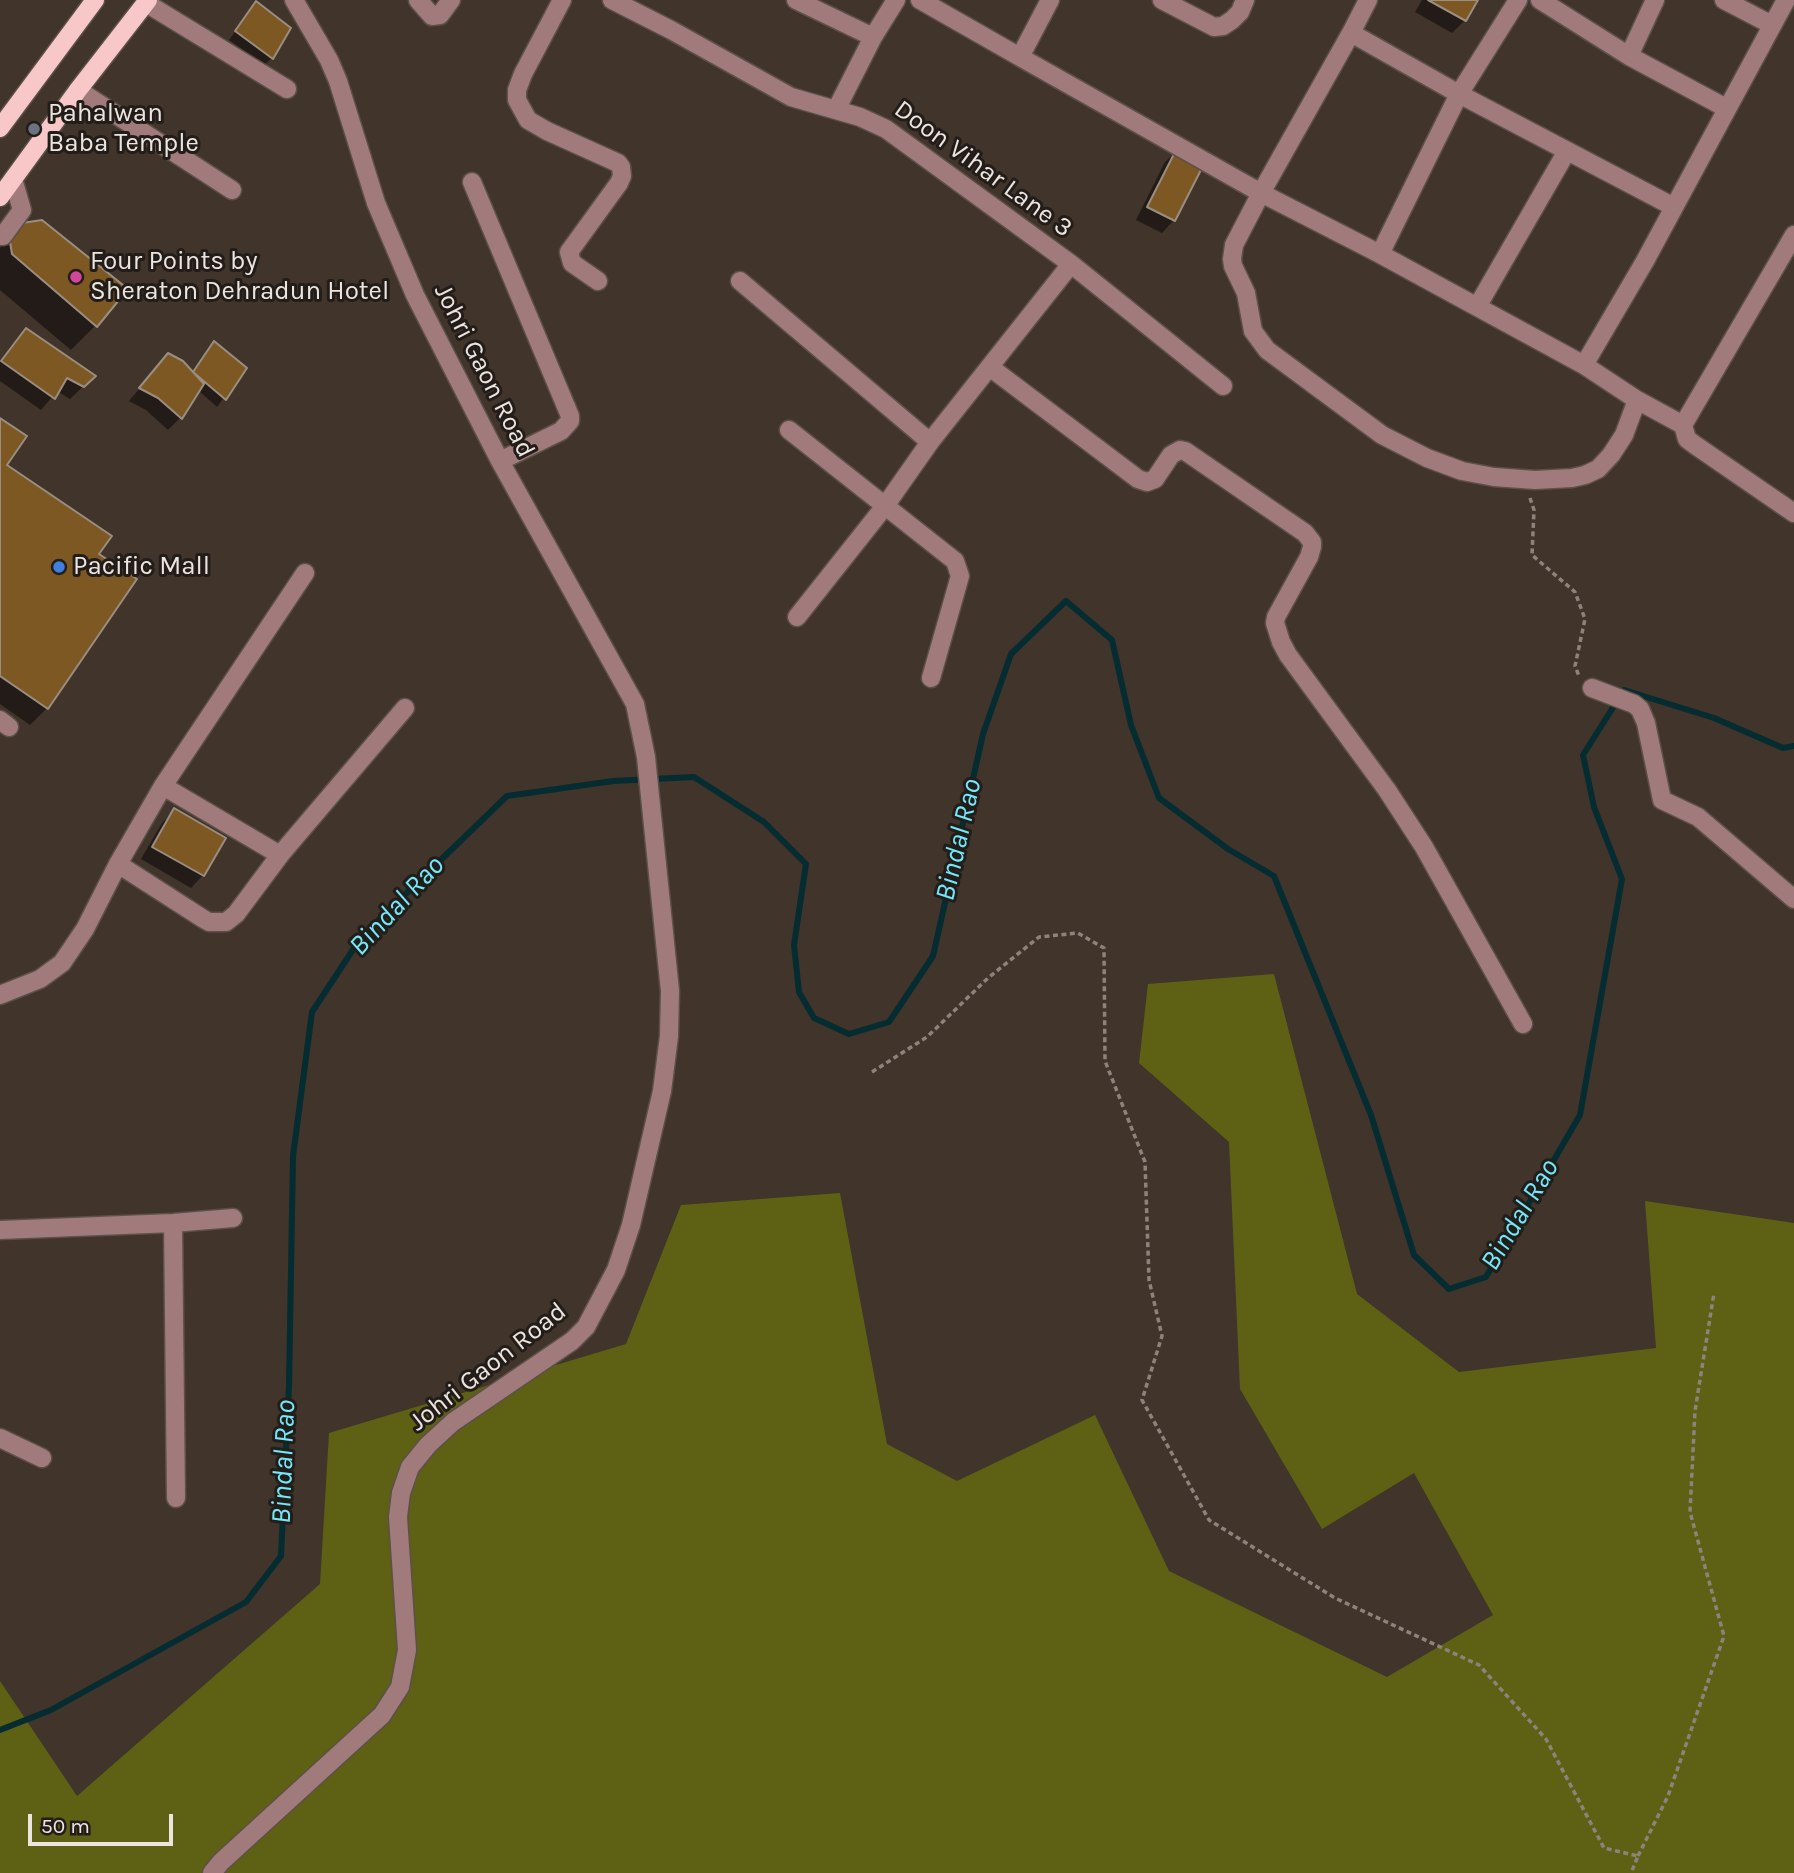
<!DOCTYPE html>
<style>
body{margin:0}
#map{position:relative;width:1794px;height:1873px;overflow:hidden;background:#40342b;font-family:Karla,sans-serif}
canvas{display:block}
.scale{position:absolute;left:28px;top:1814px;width:145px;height:32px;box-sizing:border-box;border:4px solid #ece4de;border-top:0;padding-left:9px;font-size:21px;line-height:24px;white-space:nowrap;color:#ece4de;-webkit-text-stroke:5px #231d19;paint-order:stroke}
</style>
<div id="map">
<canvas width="1794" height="1873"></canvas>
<div class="scale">50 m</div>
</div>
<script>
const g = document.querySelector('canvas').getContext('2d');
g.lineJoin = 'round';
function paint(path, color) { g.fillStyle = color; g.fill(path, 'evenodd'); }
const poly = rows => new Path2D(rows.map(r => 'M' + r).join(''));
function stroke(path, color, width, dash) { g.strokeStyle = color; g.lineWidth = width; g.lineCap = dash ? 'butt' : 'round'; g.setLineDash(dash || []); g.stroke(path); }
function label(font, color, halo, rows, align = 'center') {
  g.font = font + ' Karla,sans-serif'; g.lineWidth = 6; g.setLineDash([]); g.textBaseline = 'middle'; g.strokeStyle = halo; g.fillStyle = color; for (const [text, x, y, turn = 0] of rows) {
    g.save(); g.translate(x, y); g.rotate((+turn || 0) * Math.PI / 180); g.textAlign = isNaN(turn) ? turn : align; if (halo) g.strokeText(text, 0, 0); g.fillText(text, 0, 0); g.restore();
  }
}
paint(poly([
 [1274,974,1357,1294,1459,1372,1656,1348,1645,1201,1794,1223,1794,1873,0,1873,0,1681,77,1796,320,1584,329,1433,626,1344,681,1205,840,1193,887,1444,957,1481,1095,1415,1169,1571,1387,1677,1493,1615,1414,1473,1322,1529,1240,1389,1229,1142,1139,1063,1148,984]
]), '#5e6113');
paint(poly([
 [1422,0,1476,0,1465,20,1452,33,1415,12],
 [256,3,272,58,264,65,229,40],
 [1178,150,1174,220,1162,233,1136,220,1165,162],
 [23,225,96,325,71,350,0,290,0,248],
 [26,330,94,376,70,399,57,391,41,410,0,381,0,361],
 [214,343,245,368,217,407,198,390,180,418,168,430,146,410,129,401,168,355,191,373],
 [0,420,5,466,97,554,47,708,30,725,0,704],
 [174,811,203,875,191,888,141,859,162,823]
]), '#0007');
stroke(poly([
 [0,1730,51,1710,246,1602,281,1556,289,1386,293,1156,312,1012,362,936,507,796,613,781,694,777,764,822,806,864,794,945,799,992,814,1018,849,1034,889,1022,933,956,983,734,1011,654,1066,601,1112,640,1131,725,1159,798,1228,849,1274,876,1371,1115,1414,1255,1449,1289,1486,1277,1580,1115,1622,879,1594,807,1583,755,1624,690,1714,718,1783,748,1794,746]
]), '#042c31', 6);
const building = poly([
 [1428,0,1478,0,1466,21,1428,0],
 [256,1,291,28,273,59,235,31,256,1],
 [1177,148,1205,162,1175,221,1147,207,1177,148],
 [42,220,128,289,97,327,12,254,10,242,22,223,42,220],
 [26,328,96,376,84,387,67,378,55,399,1,361,26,328],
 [214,341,247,368,226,400,193,372,214,341],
 [168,353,183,361,204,384,182,419,158,398,139,388,168,353],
 [0,418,27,436,7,465,112,536,99,554,137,579,48,709,0,676,0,418],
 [174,808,226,838,204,876,152,847,174,808]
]);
paint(building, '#7e5823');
stroke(building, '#998e81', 2);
const minor = poly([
 [418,0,432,16,440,15,451,0],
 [562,0,523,74,517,90,517,100,528,120,547,131,618,163,621,167,622,176,619,183,569,252,572,263,598,281],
 [612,0,671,30,791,97,860,117,886,129,1071,264,1223,386],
 [796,0,873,37,896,0],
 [920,0,1020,57],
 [1050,0,1020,57,1261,193,1234,245,1232,259,1233,266,1246,293,1253,331,1267,350,1382,435,1427,458,1462,471,1494,477,1535,480,1572,478,1585,475,1598,469,1611,455,1624,435,1637,400],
 [1162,0,1214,27,1223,26,1232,20,1240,12,1245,0],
 [1518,0,1459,94,1674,207],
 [1540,0,1629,56],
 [1655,0,1629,56,1726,108],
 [1724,0,1772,25],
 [146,3,287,89],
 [1351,33,1368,0],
 [78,90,232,190],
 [836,110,873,37],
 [472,182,570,416,570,421,561,431,500,461],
 [0,234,3,236,22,210,13,179],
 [1794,235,1683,425,1687,439,1695,445,1794,513],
 [1380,254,1261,193,1351,33,1459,94,1380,254,1584,365],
 [740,281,930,442,1071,264],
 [1477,307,1567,151],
 [991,368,1138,479,1147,482,1155,479,1171,455,1180,450,1185,451,1305,533,1312,542,1312,547,1309,557,1276,617,1275,623,1281,642,1288,655,1387,790,1424,847,1523,1024],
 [1683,425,1637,400,1584,365,1645,261,1786,0],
 [789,430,955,561,960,576,931,678],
 [797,617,885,506,930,442],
 [1592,688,1634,704,1640,709,1646,723,1662,800,1698,817,1794,899],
 [0,720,9,727],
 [163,786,280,855],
 [118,864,202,918,209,922,226,922,236,914,280,855,405,708],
 [0,995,40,979,62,963,85,929,118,864,163,786,305,573],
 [173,1223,176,1498],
 [0,1230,173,1223,233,1218],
 [0,1438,42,1458],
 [212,1873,221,1862,382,1715,400,1687,407,1650,398,1517,401,1493,410,1467,428,1445,453,1422,572,1341,586,1327,616,1270,631,1225,662,1091,669,1036,670,991,646,757,635,704,500,461,415,295,376,203,338,81,329,60,294,0]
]);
const major = poly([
 [0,128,95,0],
 [0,197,78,90,148,0]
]);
stroke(minor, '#5c5048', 21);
stroke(major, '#5c5048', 21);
stroke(poly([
 [1530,498,1534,510,1532,555,1575,592,1585,619,1575,666,1579,676],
 [872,1072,927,1037,988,978,1039,937,1078,933,1104,948,1105,1061,1145,1162,1149,1280,1162,1336,1142,1400,1209,1520,1335,1598,1479,1665,1546,1739,1604,1848,1638,1856,1631,1873],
 [1638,1856,1668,1796,1724,1636,1690,1512,1695,1411,1714,1293]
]), '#8e837c', 3.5, [5, 3.5]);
stroke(minor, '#a17b7c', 18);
stroke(major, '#f8c8c9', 18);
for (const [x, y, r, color] of [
 [34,129,7,"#6b7280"],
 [76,277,7,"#d1479c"],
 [59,567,7,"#3f7fe0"]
]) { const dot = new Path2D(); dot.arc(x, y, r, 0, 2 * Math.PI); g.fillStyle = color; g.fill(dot); stroke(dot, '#231d19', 2.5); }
label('26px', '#ece4de', '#231d19', [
 ["Pahalwan",48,114],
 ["Baba Temple",48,144],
 ["Four Points by",90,262],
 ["Sheraton Dehradun Hotel",90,292],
 ["Pacific Mall",73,567]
], 'left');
label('26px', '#ece4de', '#231d19', [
 ["Doon Vihar Lane 3",983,169,36],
 ["Johri Gaon Road",484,371,63],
 ["Johri Gaon Road",488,1367,-38]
]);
label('italic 28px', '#72e9fa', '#231d19', [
 ["Bindal Rao",959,840,-77],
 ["Bindal Rao",397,906,-47],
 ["Bindal Rao",1520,1215,-59],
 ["Bindal Rao",284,1462,-88]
]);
</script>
